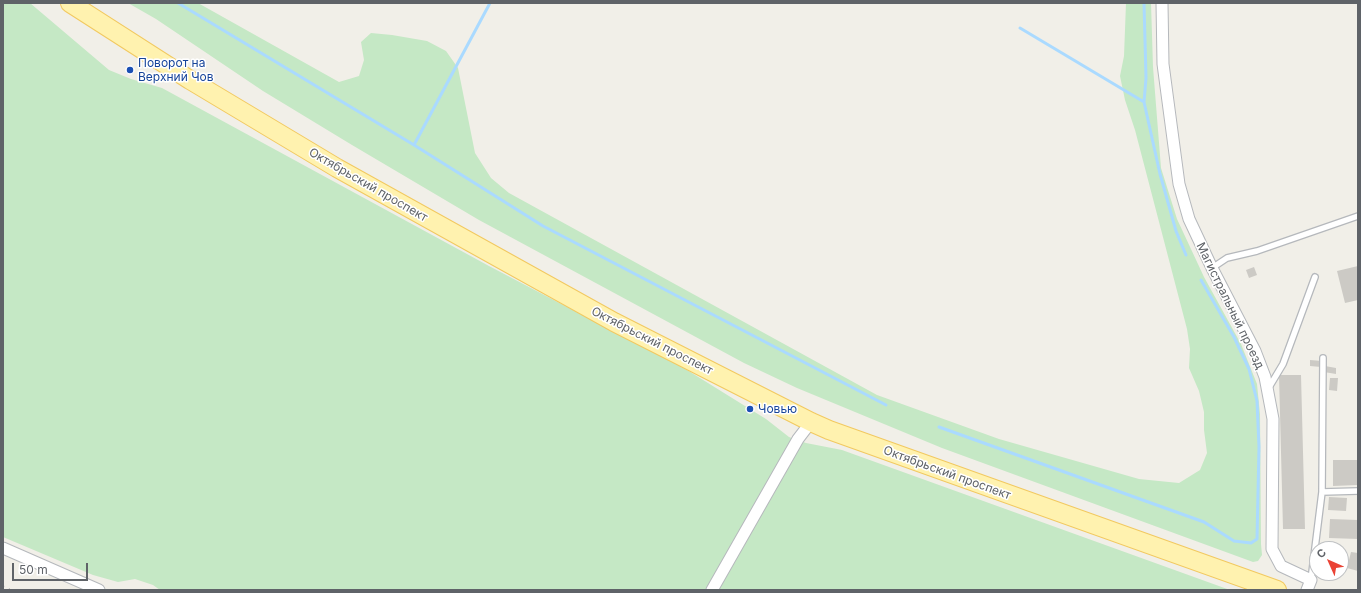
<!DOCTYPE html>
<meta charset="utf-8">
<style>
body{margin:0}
#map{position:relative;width:1361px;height:593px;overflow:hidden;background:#f1efe8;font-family:Inter,sans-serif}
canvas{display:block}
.frame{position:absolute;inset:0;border:4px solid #5f6368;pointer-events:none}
.north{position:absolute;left:1309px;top:541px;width:40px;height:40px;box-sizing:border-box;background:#fff;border:1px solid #bfc1c3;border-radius:50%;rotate:315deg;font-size:11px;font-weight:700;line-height:16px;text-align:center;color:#5f6368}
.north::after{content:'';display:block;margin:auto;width:14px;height:18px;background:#ea4335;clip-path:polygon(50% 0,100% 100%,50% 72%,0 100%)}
.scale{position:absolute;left:12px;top:563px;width:76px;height:18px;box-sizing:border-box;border:2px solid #5f6368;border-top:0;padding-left:5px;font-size:12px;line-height:14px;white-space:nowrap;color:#5f6368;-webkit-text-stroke:3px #fff;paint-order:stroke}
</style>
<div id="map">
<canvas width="1361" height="593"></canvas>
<div class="frame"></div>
<div class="north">С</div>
<div class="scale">50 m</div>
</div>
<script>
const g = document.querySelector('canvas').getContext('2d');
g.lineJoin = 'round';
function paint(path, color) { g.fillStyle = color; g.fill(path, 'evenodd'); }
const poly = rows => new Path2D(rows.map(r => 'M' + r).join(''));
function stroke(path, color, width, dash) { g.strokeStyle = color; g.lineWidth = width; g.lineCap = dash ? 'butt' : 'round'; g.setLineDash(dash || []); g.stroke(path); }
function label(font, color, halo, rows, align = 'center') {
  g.font = font + ' Inter,sans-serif'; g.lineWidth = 3; g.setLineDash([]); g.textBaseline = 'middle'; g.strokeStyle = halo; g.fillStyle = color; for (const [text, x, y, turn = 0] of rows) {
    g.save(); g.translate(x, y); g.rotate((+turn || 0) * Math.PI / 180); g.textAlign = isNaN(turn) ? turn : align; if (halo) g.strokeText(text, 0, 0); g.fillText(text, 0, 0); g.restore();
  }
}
paint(poly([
 [3,3,30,3,109,70,131,79,162,88,489,266,687,370,766,419,789,437,806,443,842,450,1230,590,160,590,153,585,135,579,118,582,93,575,3,537],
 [128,3,198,3,339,82,359,76,364,60,361,42,371,33,392,35,427,41,446,51,458,68,475,153,491,178,509,193,877,395,999,439,1139,479,1179,483,1200,470,1207,453,1204,430,1204,412,1199,391,1189,368,1190,349,1187,329,1135,130,1125,100,1120,76,1124,56,1126,3,1151,3,1153,67,1161,168,1177,219,1204,277,1241,344,1257,384,1260,414,1261,544,1262,555,1258,561,1253,562,942,448,797,388,744,363,479,220,352,145,263,91,156,19]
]), '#c5e8c5');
stroke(poly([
 [178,3,414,145,543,226,886,405],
 [1144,3,1146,78,1144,102,1160,174,1176,231,1186,255],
 [1020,28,1144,102],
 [414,145,490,3],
 [939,427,1204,522,1234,541,1251,543,1257,539,1259,447,1257,401,1249,369,1234,337,1201,280]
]), '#aadaff', 3);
paint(poly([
 [1358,266,1358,300,1345,303,1337,271],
 [1254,267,1257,275,1249,278,1246,270],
 [1310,360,1322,361,1321,367,1310,366],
 [1325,366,1336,368,1336,374,1324,372],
 [1279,375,1301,375,1305,529,1283,529],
 [1330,378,1338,378,1337,391,1329,390],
 [1333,460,1358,460,1358,485,1333,486],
 [1329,497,1347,498,1346,511,1328,510],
 [1330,519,1358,520,1358,539,1329,538],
 [1351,552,1358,553,1358,571,1347,568],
 [22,564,27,567,26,570,21,567]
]), '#cccac5');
const lane = poly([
 [1212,268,1227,258,1257,251,1358,216],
 [1268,389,1283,364,1315,277],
 [1322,492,1323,358],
 [1311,580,1322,492,1358,491]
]);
const street = poly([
 [1162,3,1163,64,1179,184,1189,219,1212,268,1255,351,1265,377,1273,419,1272,549,1281,566,1311,580,1307,590],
 [3,548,99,590],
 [712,590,798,439,811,422]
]);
const primary = poly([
 [70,3,190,80,337,168,614,322,811,422,829,430,1277,590]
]);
stroke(lane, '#b5b8bc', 8);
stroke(street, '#b5b8bc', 13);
stroke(primary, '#f2c960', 20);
stroke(lane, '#fff', 5.5);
stroke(street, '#fff', 11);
stroke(primary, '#fff2af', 18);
stroke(poly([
 [3,587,10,590]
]), '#b6b7b8', 3, [1, 5]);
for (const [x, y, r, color] of [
 [130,70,4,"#1a4fb4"],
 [750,409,4,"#1a4fb4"]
]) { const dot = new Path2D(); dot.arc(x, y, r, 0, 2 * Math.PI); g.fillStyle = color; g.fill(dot); stroke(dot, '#fff', 1.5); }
label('12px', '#164399', '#fff', [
 ["Поворот на",138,63],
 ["Верхний Чов",138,77],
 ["Човью",758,409]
], 'left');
label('12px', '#5f6368', '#fff', [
 ["Октябрьский проспект",368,185,30],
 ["Магистральный проезд",1230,306,64],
 ["Октябрьский проспект",652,341,27],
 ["Октябрьский проспект",947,473,20]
]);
</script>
